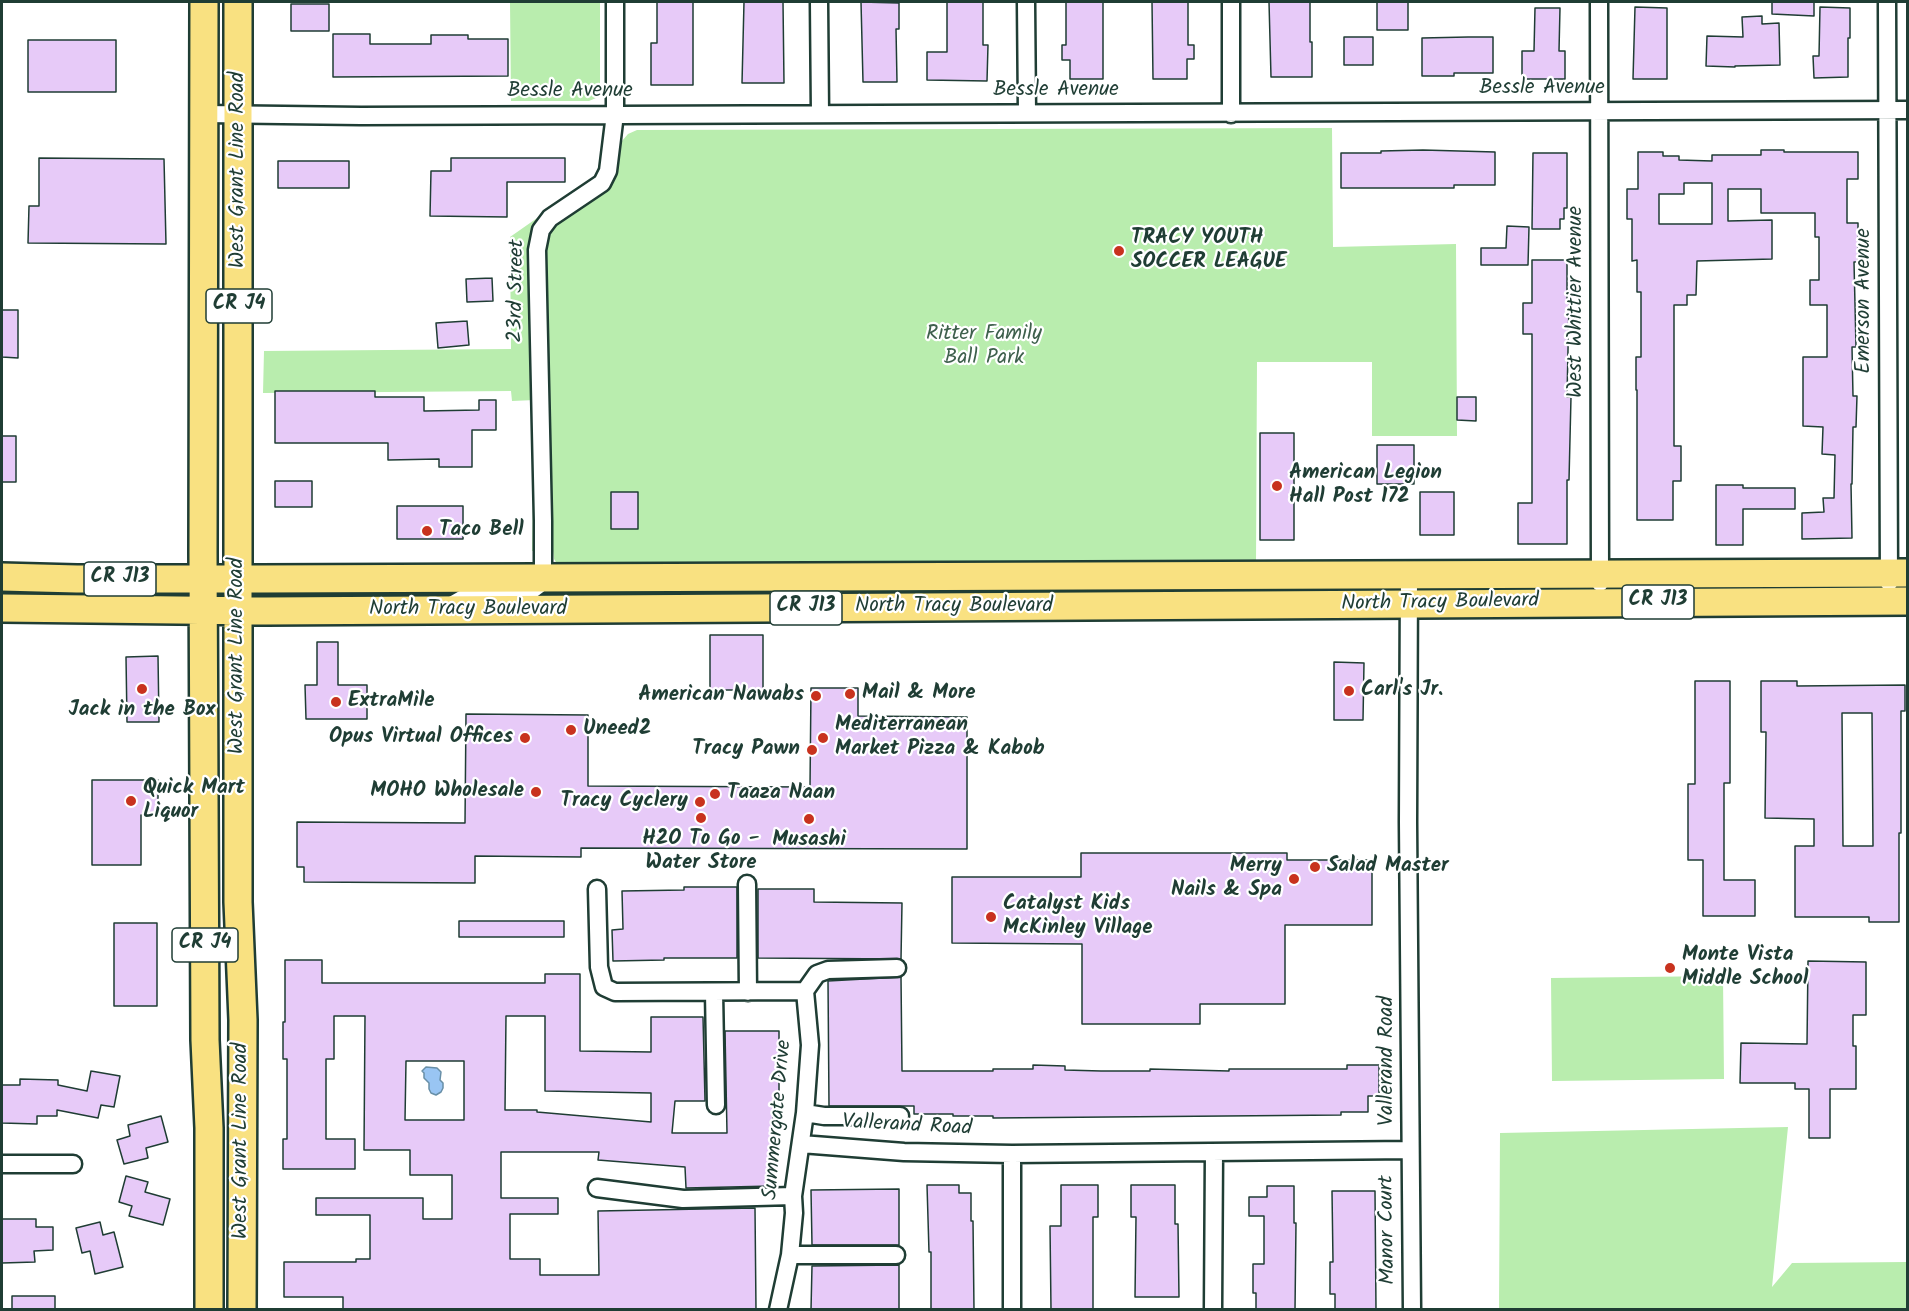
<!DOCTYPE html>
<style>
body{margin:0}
#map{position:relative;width:1909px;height:1311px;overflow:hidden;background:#fff;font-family:Kalam,sans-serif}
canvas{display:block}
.frame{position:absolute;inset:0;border:3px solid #1f3d34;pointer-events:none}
</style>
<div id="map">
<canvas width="1909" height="1311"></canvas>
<div class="frame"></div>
</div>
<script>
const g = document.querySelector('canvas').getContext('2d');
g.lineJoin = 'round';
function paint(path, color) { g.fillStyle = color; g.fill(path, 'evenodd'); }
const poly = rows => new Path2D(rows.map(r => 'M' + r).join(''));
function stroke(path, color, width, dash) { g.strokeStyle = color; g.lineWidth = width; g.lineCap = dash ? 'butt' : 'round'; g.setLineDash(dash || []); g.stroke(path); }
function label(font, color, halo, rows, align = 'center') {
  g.font = font + ' Kalam,sans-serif'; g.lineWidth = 4.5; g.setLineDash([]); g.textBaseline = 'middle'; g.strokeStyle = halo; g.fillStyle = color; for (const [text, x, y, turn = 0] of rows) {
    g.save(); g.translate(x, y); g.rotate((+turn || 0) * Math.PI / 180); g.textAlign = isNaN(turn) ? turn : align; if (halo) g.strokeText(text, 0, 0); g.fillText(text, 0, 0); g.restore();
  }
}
paint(poly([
 [510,2,600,2,600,91,596,98,589,101,511,101],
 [1332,128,1333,247,1456,244,1457,436,1372,436,1372,362,1257,362,1256,564,558,565,554,559,553,551,532,551,535,400,512,401,511,391,263,393,264,351,511,349,510,237,590,181,613,174,617,152,622,141,628,134,637,130],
 [1723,976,1724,1079,1552,1081,1551,978],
 [1788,1127,1772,1287,1792,1263,1907,1262,1907,1309,1499,1309,1500,1133]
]), '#b9edae');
const water = poly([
 [426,1067,437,1068,441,1072,440,1080,443,1083,443,1088,441,1092,436,1095,431,1093,429,1089,429,1083,424,1078,424,1073,422,1071,426,1067]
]);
paint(water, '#99c5f3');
stroke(water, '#688fa7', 1.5);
const building = poly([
 [657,2,693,2,693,85,651,85,651,43,657,43,657,2],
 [744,2,783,2,784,83,742,83,744,2],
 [861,2,899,3,899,29,896,29,897,82,863,82,861,2],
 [947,2,983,2,983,45,988,45,987,81,927,80,927,52,947,52,947,2],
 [1066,2,1103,2,1103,79,1070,79,1070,60,1062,60,1062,45,1066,45,1066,2],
 [1152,2,1188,2,1188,45,1194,45,1194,59,1187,59,1187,79,1153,79,1152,2],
 [1269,2,1310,2,1310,42,1312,42,1312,77,1271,77,1269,2],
 [1377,2,1408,2,1408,30,1377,30,1377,2],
 [1772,2,1814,2,1814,16,1772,14,1772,2],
 [291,4,329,4,329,31,291,31,291,4],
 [1635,7,1667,8,1667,79,1633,79,1635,7],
 [1820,7,1850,8,1850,38,1848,38,1848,77,1814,78,1813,56,1819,56,1820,7],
 [1535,8,1560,8,1559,51,1565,51,1565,79,1522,79,1522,51,1534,51,1535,8],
 [1762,16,1762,24,1779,23,1780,65,1735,66,1735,67,1706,66,1707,36,1743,37,1742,17,1762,16],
 [333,34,370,34,370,44,431,44,431,35,468,35,468,39,508,39,508,76,333,77,333,34],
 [1344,37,1373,37,1373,65,1344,65,1344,37],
 [1468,37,1493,37,1493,73,1454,73,1454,76,1422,76,1422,38,1468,37],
 [28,40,116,40,116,92,28,92,28,40],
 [1423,150,1495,152,1495,185,1454,185,1454,188,1341,188,1341,153,1381,153,1381,151,1423,150],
 [1761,150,1784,150,1784,152,1858,152,1858,179,1847,179,1847,223,1858,223,1858,262,1854,262,1856,347,1852,347,1853,396,1857,396,1856,427,1853,427,1852,484,1851,484,1852,538,1802,539,1802,513,1824,512,1823,498,1834,498,1835,455,1822,454,1823,427,1803,426,1803,357,1827,357,1827,305,1810,305,1810,280,1819,280,1819,237,1815,237,1815,213,1761,213,1761,189,1728,189,1728,221,1772,220,1772,259,1697,261,1696,295,1687,295,1687,305,1674,305,1674,446,1681,446,1681,481,1673,481,1673,520,1637,520,1637,390,1636,390,1636,357,1641,357,1641,292,1637,292,1637,260,1632,261,1632,219,1627,219,1627,189,1638,189,1638,152,1663,152,1663,156,1679,156,1679,160,1712,161,1712,155,1761,155,1761,150],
 [1684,183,1712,183,1712,224,1659,224,1659,194,1684,194,1684,183],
 [1533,153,1567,153,1567,208,1564,208,1564,219,1560,219,1560,229,1532,229,1533,153],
 [39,158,164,159,166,244,28,243,29,206,39,206,39,158],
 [451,158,565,158,565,182,507,182,507,217,430,216,431,171,451,171,451,158],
 [278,161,349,161,349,188,278,188,278,161],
 [1507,226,1529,227,1528,265,1481,265,1481,248,1506,248,1507,226],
 [1532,260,1567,260,1567,303,1569,303,1567,397,1571,397,1569,480,1567,480,1567,544,1518,544,1518,503,1532,503,1532,334,1523,334,1523,303,1532,303,1532,260],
 [492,278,493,301,467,302,466,279,492,278],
 [2,310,18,310,18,358,2,357,2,310],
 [467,321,469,345,438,348,436,323,467,321],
 [275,391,375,391,375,397,424,397,424,411,479,410,479,400,496,400,496,430,472,430,472,467,439,467,439,459,388,460,388,443,275,443,275,391],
 [1457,397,1476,397,1476,421,1457,420,1457,397],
 [1260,433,1294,433,1294,540,1260,540,1260,433],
 [2,436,16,436,16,482,2,482,2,436],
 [1377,445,1414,445,1414,484,1377,484,1377,445],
 [275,481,312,481,312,507,275,507,275,481],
 [1716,485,1743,485,1743,488,1795,488,1795,509,1743,509,1743,545,1716,545,1716,485],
 [611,492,638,492,638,529,611,529,611,492],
 [1420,492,1454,492,1454,535,1420,535,1420,492],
 [397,506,463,506,463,539,397,539,397,506],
 [710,635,763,635,763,690,710,690,710,635],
 [317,642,338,642,338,685,367,685,367,719,306,719,305,685,317,685,317,642],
 [158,656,159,722,127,722,126,657,158,656],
 [1334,662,1364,663,1363,720,1334,720,1334,662],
 [1695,681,1730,681,1730,783,1724,783,1724,880,1755,880,1755,916,1703,916,1703,860,1688,860,1688,784,1695,784,1695,681],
 [1761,681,1797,681,1797,686,1905,685,1905,711,1901,711,1901,833,1899,833,1899,922,1869,922,1869,917,1795,917,1795,846,1814,846,1814,819,1765,818,1766,732,1761,732,1761,681],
 [1842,713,1872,713,1873,846,1843,846,1842,713],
 [811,688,858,688,858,716,967,717,967,849,581,848,581,857,475,856,475,883,304,882,304,867,297,867,297,822,465,823,466,714,588,715,588,786,810,787,811,688],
 [92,780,158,780,158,815,141,815,141,865,92,865,92,780],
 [1081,853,1287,853,1287,860,1372,860,1372,925,1285,925,1285,1004,1200,1004,1200,1024,1082,1024,1082,944,952,943,952,877,1081,877,1081,853],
 [684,887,737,887,737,958,664,958,664,960,613,961,612,930,623,929,622,891,684,890,684,887],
 [758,889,814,889,814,902,902,903,901,959,758,958,758,889],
 [459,921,564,921,564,937,459,937,459,921],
 [114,923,157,923,157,1006,114,1006,114,923],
 [285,960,322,960,322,983,545,983,545,974,580,974,580,1051,651,1052,651,1017,703,1017,705,1101,675,1101,672,1133,727,1133,725,1031,779,1031,779,1114,773,1114,773,1186,686,1188,685,1167,598,1160,599,1152,501,1152,501,1198,558,1198,558,1214,510,1214,510,1259,540,1259,540,1275,599,1275,598,1211,755,1208,756,1310,343,1310,343,1297,284,1297,284,1262,356,1262,356,1259,370,1259,370,1215,316,1215,316,1198,423,1198,423,1219,452,1219,452,1175,410,1175,410,1150,364,1150,365,1016,334,1016,334,1059,326,1059,326,1139,355,1139,355,1169,283,1169,283,1139,287,1139,287,1059,283,1059,283,1022,285,1022,285,960],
 [506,1016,545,1016,545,1091,651,1093,651,1122,537,1112,537,1110,505,1110,506,1016],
 [406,1061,464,1061,464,1120,405,1120,406,1061],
 [1808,961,1866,962,1866,1015,1853,1015,1853,1046,1856,1046,1856,1089,1830,1089,1830,1138,1809,1138,1809,1089,1795,1089,1795,1083,1740,1083,1741,1043,1807,1044,1808,961],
 [901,977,902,1071,993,1071,993,1069,1033,1069,1033,1065,1065,1066,1065,1070,1101,1071,1150,1071,1150,1069,1229,1071,1229,1069,1347,1069,1347,1065,1379,1065,1379,1096,1368,1096,1368,1112,1341,1112,1341,1115,993,1118,993,1116,953,1116,953,1114,914,1114,914,1106,829,1106,828,981,901,977],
 [91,1071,120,1076,114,1107,101,1105,98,1118,57,1110,57,1116,37,1116,37,1124,2,1123,2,1085,20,1085,20,1079,58,1080,58,1085,87,1091,91,1071],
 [161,1116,168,1142,146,1148,148,1158,124,1164,117,1140,130,1136,128,1125,161,1116],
 [126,1176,148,1182,145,1192,170,1199,163,1225,129,1216,132,1206,119,1202,126,1176],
 [927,1185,959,1185,959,1193,971,1193,971,1221,973,1221,974,1310,931,1310,931,1252,929,1252,927,1185],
 [1061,1185,1098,1185,1098,1217,1093,1217,1093,1310,1051,1310,1050,1226,1061,1226,1061,1185],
 [1131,1185,1175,1185,1175,1224,1178,1224,1179,1297,1135,1297,1136,1217,1131,1217,1131,1185],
 [1267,1186,1294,1186,1294,1223,1296,1223,1295,1310,1256,1310,1256,1293,1253,1293,1253,1264,1264,1264,1264,1216,1249,1216,1249,1197,1267,1197,1267,1186],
 [899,1189,899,1245,812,1245,811,1190,899,1189],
 [1332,1191,1375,1191,1376,1310,1335,1310,1335,1294,1330,1294,1330,1262,1333,1262,1332,1191],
 [2,1219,36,1219,36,1227,53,1227,53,1250,34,1251,35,1262,2,1263,2,1219],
 [100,1222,103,1235,114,1232,123,1267,95,1274,90,1251,82,1253,76,1228,100,1222],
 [899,1265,899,1310,811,1310,812,1266,899,1265],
 [12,1296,55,1296,55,1310,12,1310,12,1296]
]);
paint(building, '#e7caf8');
stroke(building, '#1f3d34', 1.5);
const street = poly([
 [819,2,820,114],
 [1026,2,1027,113],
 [1231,2,1231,114],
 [1599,2,1600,583],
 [1887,2,1889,583],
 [205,114,361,116,1908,110],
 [1409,574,1408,822,1412,1310],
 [446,608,467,596,524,594,531,591,539,585,543,578,543,521,537,250,541,230,550,218,602,183,608,171,615,114,615,2],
 [747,884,748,992],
 [597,889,599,967,604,987,615,992,805,991],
 [805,991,817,974,828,970,897,968],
 [714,992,716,1105],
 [805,1113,824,1116,900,1116],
 [801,1144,904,1152,1012,1154,1410,1150],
 [1012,1154,1012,1310],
 [2,1164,73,1164],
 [597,1188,683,1199,793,1196],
 [790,1255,896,1255],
 [778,1310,790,1255,794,1213,793,1196,805,1113,810,1045,805,991],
 [1213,1310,1214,1152]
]);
const primary = poly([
 [204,2,203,552,205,1040,209,1128,209,1310],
 [238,2,238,902,243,1020,242,1310],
 [2,577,77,579,259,579,1908,573],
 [2,608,266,611,1908,601]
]);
stroke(street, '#1f3d34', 21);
stroke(primary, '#1f3d34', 32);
stroke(street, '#fff', 16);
stroke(primary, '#f9e181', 27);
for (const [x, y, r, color] of [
 [1119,251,6,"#c8321e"],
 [1277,486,6,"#c8321e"],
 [427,531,6,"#c8321e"],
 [142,689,6,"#c8321e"],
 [1349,691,6,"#c8321e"],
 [850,694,6,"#c8321e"],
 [816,696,6,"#c8321e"],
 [336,702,6,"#c8321e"],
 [571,730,6,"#c8321e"],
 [525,738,6,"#c8321e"],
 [823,738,6,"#c8321e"],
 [812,750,6,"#c8321e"],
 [536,792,6,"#c8321e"],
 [715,794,6,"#c8321e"],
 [131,801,6,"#c8321e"],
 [700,802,6,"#c8321e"],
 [701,818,6,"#c8321e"],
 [809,819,6,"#c8321e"],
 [1315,867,6,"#c8321e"],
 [1294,879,6,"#c8321e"],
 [991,917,6,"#c8321e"],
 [1670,968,6,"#c8321e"]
]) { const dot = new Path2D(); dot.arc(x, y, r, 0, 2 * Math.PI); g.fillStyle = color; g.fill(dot); stroke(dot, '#fff', 2); }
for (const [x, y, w] of [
 [239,306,66],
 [120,579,72],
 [1658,602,72],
 [806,608,72],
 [205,945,66]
]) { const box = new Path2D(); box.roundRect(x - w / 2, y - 17, w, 34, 4.5); g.fillStyle = '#fff'; g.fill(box); stroke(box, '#1f3d34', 1.5); }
label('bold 20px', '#1f3d34', null, [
 ["CR J4",239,306],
 ["CR J13",120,579],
 ["CR J13",1658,602],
 ["CR J13",806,608],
 ["CR J4",205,945]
]);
label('21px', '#1f3d34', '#fff', [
 ["Bessle Avenue",1542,89],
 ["Bessle Avenue",1056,91],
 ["Bessle Avenue",570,92],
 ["West Grant Line Road",239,170,-90],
 ["23rd Street",518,291,-89],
 ["Emerson Avenue",1865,301,-90],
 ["West Whittier Avenue",1577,302,-90],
 ["North Tracy Boulevard",1440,604,-1],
 ["North Tracy Boulevard",954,607],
 ["North Tracy Boulevard",468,610],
 ["West Grant Line Road",238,656,-90],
 ["Vallerand Road",1388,1061,-90],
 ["Summergate Drive",779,1120,-85],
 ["Vallerand Road",907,1127,3],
 ["West Grant Line Road",242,1141,-90],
 ["Manor Court",1389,1230,-91]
]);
label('bold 21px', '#1f3d34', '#fff', [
 ["TRACY YOUTH",1131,239],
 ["SOCCER LEAGUE",1131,263],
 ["American Legion",1289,474],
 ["Hall Post 172",1289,498],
 ["Taco Bell",439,531],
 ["Carl's Jr.",1361,691],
 ["Mail & More",862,694],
 ["American Nawabs",804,696,"right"],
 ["ExtraMile",348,702],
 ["Jack in the Box",142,711,"center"],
 ["Mediterranean",835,726],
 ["Market Pizza & Kabob",835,750],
 ["Uneed2",583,730],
 ["Opus Virtual Offices",513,738,"right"],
 ["Tracy Pawn",800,750,"right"],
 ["Quick Mart",143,789],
 ["Liquor",143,813],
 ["MOHO Wholesale",524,792,"right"],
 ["Taaza Naan",727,794],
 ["Tracy Cyclery",688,802,"right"],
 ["H2O To Go -",701,840,"center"],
 ["Water Store",701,864,"center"],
 ["Musashi",809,841,"center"],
 ["Merry",1282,867,"right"],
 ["Nails & Spa",1282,891,"right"],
 ["Salad Master",1327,867],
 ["Catalyst Kids",1003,905],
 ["McKinley Village",1003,929],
 ["Monte Vista",1682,956],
 ["Middle School",1682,980]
], 'left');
label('21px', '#3e604c', '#fff', [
 ["Ritter Family",984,335],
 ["Ball Park",984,359]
]);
</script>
